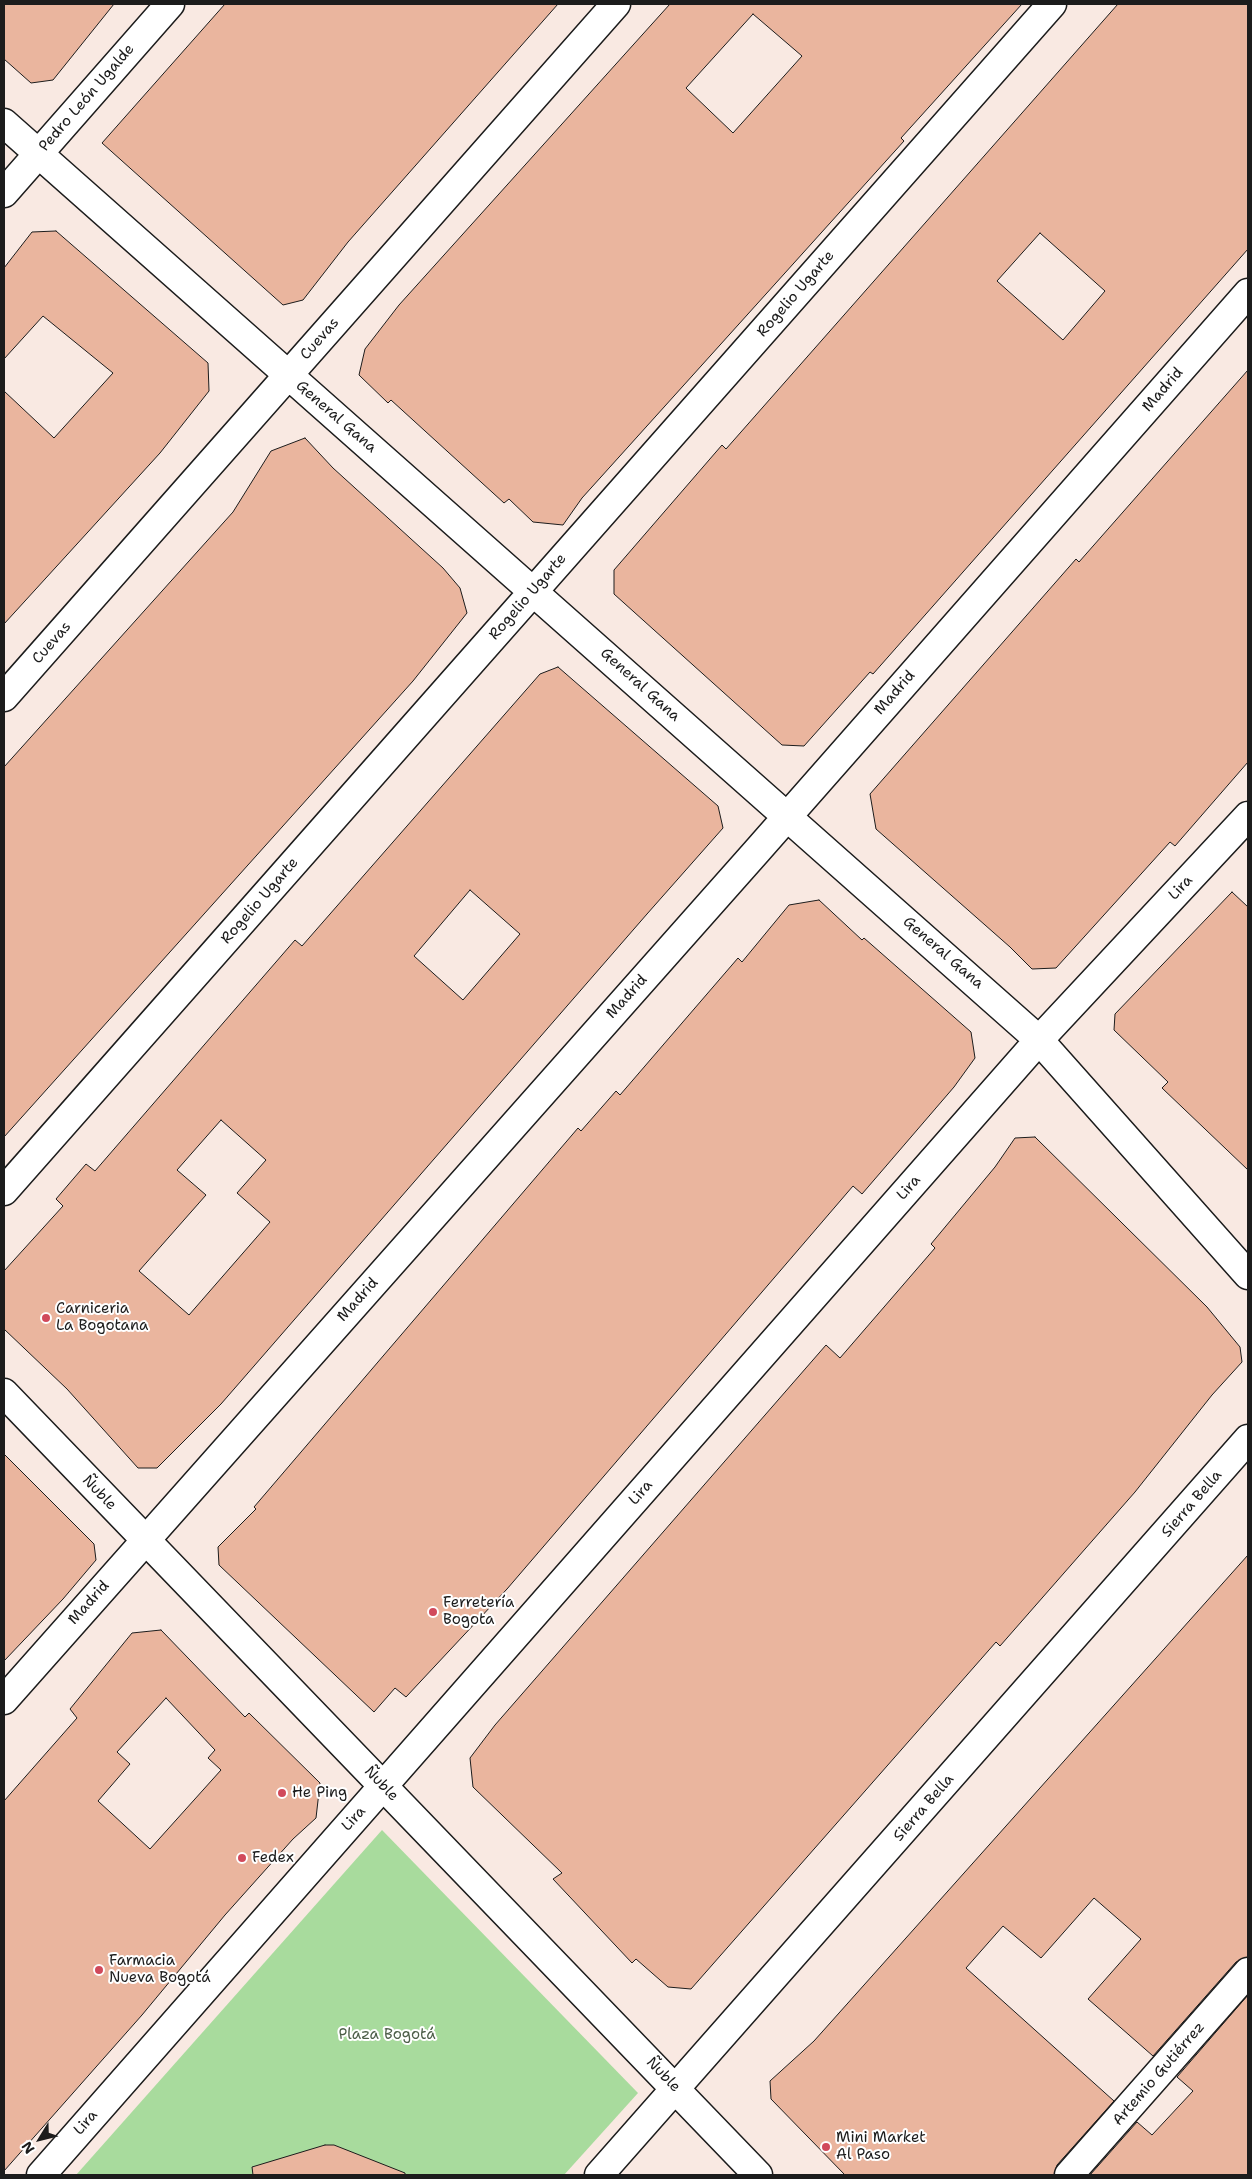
<!DOCTYPE html>
<meta charset="utf-8">
<style>
body{margin:0}
#map{position:relative;width:1252px;height:2179px;overflow:hidden;background:#f9e9e2;font-family:"Shantell Sans",sans-serif}
canvas{display:block}
.frame{position:absolute;inset:0;border:5px solid #1c1c1c;pointer-events:none}
.north{position:absolute;left:15px;top:2114px;width:50px;height:50px;-webkit-text-stroke:4px #fff;paint-order:stroke;rotate:234deg;font-size:14px;font-weight:700;line-height:20px;text-align:center;color:#1c1c1c}
.north::after{content:'';display:block;margin:auto;width:18px;height:22px;background:#1c1c1c;clip-path:polygon(50% 0,100% 100%,50% 72%,0 100%)}
</style>
<div id="map">
<canvas width="1252" height="2179"></canvas>
<div class="frame"></div>
<div class="north">N</div>
</div>
<script>
const g = document.querySelector('canvas').getContext('2d');
g.lineJoin = 'round';
function paint(path, color) { g.fillStyle = color; g.fill(path, 'evenodd'); }
const poly = rows => new Path2D(rows.map(r => 'M' + r).join(''));
function stroke(path, color, width, dash) { g.strokeStyle = color; g.lineWidth = width; g.lineCap = dash ? 'butt' : 'round'; g.setLineDash(dash || []); g.stroke(path); }
function label(font, color, halo, rows, align = 'center') {
  g.font = font + ' "Shantell Sans",sans-serif'; g.lineWidth = 4; g.setLineDash([]); g.textBaseline = 'middle'; g.strokeStyle = halo; g.fillStyle = color; for (const [text, x, y, turn = 0] of rows) {
    g.save(); g.translate(x, y); g.rotate((+turn || 0) * Math.PI / 180); g.textAlign = isNaN(turn) ? turn : align; if (halo) g.strokeText(text, 0, 0); g.fillText(text, 0, 0); g.restore();
  }
}
paint(poly([
 [382,1830,638,2093,564,2175,76,2175]
]), '#a8db9d');
const building = poly([
 [4,4,114,4,53,80,31,83,4,59,4,4],
 [225,4,558,4,348,242,303,300,283,305,102,143,225,4],
 [670,4,1022,4,901,138,904,141,582,498,563,525,533,522,509,499,504,503,391,400,388,403,359,375,365,349,399,305,670,4],
 [753,14,802,56,733,133,686,88,753,14],
 [1118,4,1248,4,1248,249,873,674,870,672,804,746,782,745,614,594,614,570,722,445,726,449,1118,4],
 [1040,233,1105,291,1063,340,997,281,1040,233],
 [56,231,208,363,209,391,160,453,4,624,4,391,54,438,113,373,43,316,4,359,4,268,32,232,56,231],
 [1248,370,1248,762,1175,846,1170,842,1056,968,1032,969,1010,947,876,829,870,794,1076,559,1079,562,1248,370],
 [305,438,333,468,443,568,460,588,467,613,413,681,4,1137,4,767,233,512,271,451,305,438],
 [558,667,718,806,723,828,647,914,221,1404,157,1468,138,1468,67,1389,4,1329,4,1271,63,1206,56,1199,86,1164,95,1171,295,940,302,946,540,674,558,667],
 [470,890,520,934,463,1000,414,956,470,890],
 [221,1120,266,1160,237,1193,270,1222,189,1315,139,1271,206,1195,177,1170,221,1120],
 [1232,892,1248,907,1248,1170,1162,1088,1168,1082,1114,1030,1115,1014,1232,892],
 [819,900,862,940,864,938,971,1032,975,1058,954,1087,862,1194,853,1186,507,1589,406,1697,395,1688,374,1712,219,1565,218,1547,256,1509,254,1507,578,1128,581,1131,616,1091,620,1095,738,958,742,962,789,905,819,900],
 [1035,1137,1207,1307,1240,1347,1242,1362,1212,1395,1135,1492,1000,1646,996,1642,691,1989,668,1987,636,1959,632,1963,553,1879,562,1873,473,1787,470,1758,495,1725,826,1345,840,1358,935,1248,931,1244,995,1167,1015,1138,1035,1137],
 [4,1454,94,1544,96,1560,63,1599,4,1661,4,1454],
 [1248,1555,1248,1957,1236,1962,1153,2056,1088,1999,1141,1939,1094,1898,1041,1958,1003,1926,966,1968,1114,2101,1057,2165,1054,2175,845,2175,771,2099,770,2081,814,2041,1248,1555],
 [161,1630,245,1717,249,1713,320,1783,316,1818,293,1839,225,1915,142,2015,4,2171,4,1801,77,1718,70,1709,132,1633,161,1630],
 [166,1698,215,1750,208,1758,221,1770,150,1849,98,1801,130,1764,117,1752,166,1698],
 [1248,1995,1248,2175,1090,2175,1137,2122,1152,2135,1193,2091,1177,2077,1248,1995],
 [325,2145,334,2145,405,2173,405,2175,253,2175,252,2167,325,2145]
]);
paint(building, '#eab59e');
stroke(building, '#1c1c1c', 1);
const minor = poly([
 [4,123,1039,1040,1248,1275],
 [4,193,170,4],
 [4,697,616,4],
 [4,1191,1052,4],
 [4,1700,757,851,1248,293],
 [41,2175,1039,1040,1248,816],
 [1069,2175,1248,1972]
]);
const secondary = poly([
 [4,1393,758,2175],
 [599,2175,1248,1439]
]);
stroke(minor, '#1c1c1c', 31);
stroke(secondary, '#1c1c1c', 31);
stroke(minor, '#fff', 28);
stroke(secondary, '#fff', 28);
for (const [x, y, r, color] of [
 [46,1318,5,"#d1495b"],
 [433,1612,5,"#d1495b"],
 [282,1793,5,"#d1495b"],
 [242,1858,5,"#d1495b"],
 [99,1970,5,"#d1495b"],
 [826,2147,5,"#d1495b"]
]) { const dot = new Path2D(); dot.arc(x, y, r, 0, 2 * Math.PI); g.fillStyle = color; g.fill(dot); stroke(dot, '#fff', 2); }
label('15px', '#1c1c1c', '#fff', [
 ["Pedro León Ugalde",87,98,-49],
 ["Rogelio Ugarte",796,294,-49],
 ["Cuevas",320,339,-49],
 ["Madrid",1163,390,-49],
 ["General Gana",336,417,41],
 ["Rogelio Ugarte",528,597,-49],
 ["Cuevas",52,643,-49],
 ["General Gana",640,685,42],
 ["Madrid",895,693,-49],
 ["Lira",1181,888,-47],
 ["Rogelio Ugarte",260,901,-49],
 ["General Gana",943,953,41],
 ["Madrid",627,997,-48],
 ["Lira",909,1188,-49],
 ["Madrid",358,1300,-48],
 ["Ñuble",99,1493,46],
 ["Lira",641,1493,-49],
 ["Sierra Bella",1192,1504,-49],
 ["Madrid",89,1603,-48],
 ["Ñuble",381,1784,46],
 ["Sierra Bella",924,1808,-49],
 ["Lira",354,1819,-48],
 ["Artemio Gutiérrez",1159,2074,-49],
 ["Ñuble",663,2075,46],
 ["Lira",86,2123,-49]
]);
label('15px', '#1c1c1c', '#fff', [
 ["Carniceria",56,1309],
 ["La Bogotana",56,1326],
 ["Ferretería",443,1603],
 ["Bogota",443,1620],
 ["He Ping",292,1793],
 ["Fedex",252,1858],
 ["Farmacia",109,1961],
 ["Nueva Bogotá",109,1978],
 ["Mini Market",836,2138],
 ["Al Paso",836,2155]
], 'left');
label('15px', '#4d5f49', '#fff', [
 ["Plaza Bogotá",387,2035]
]);
</script>
